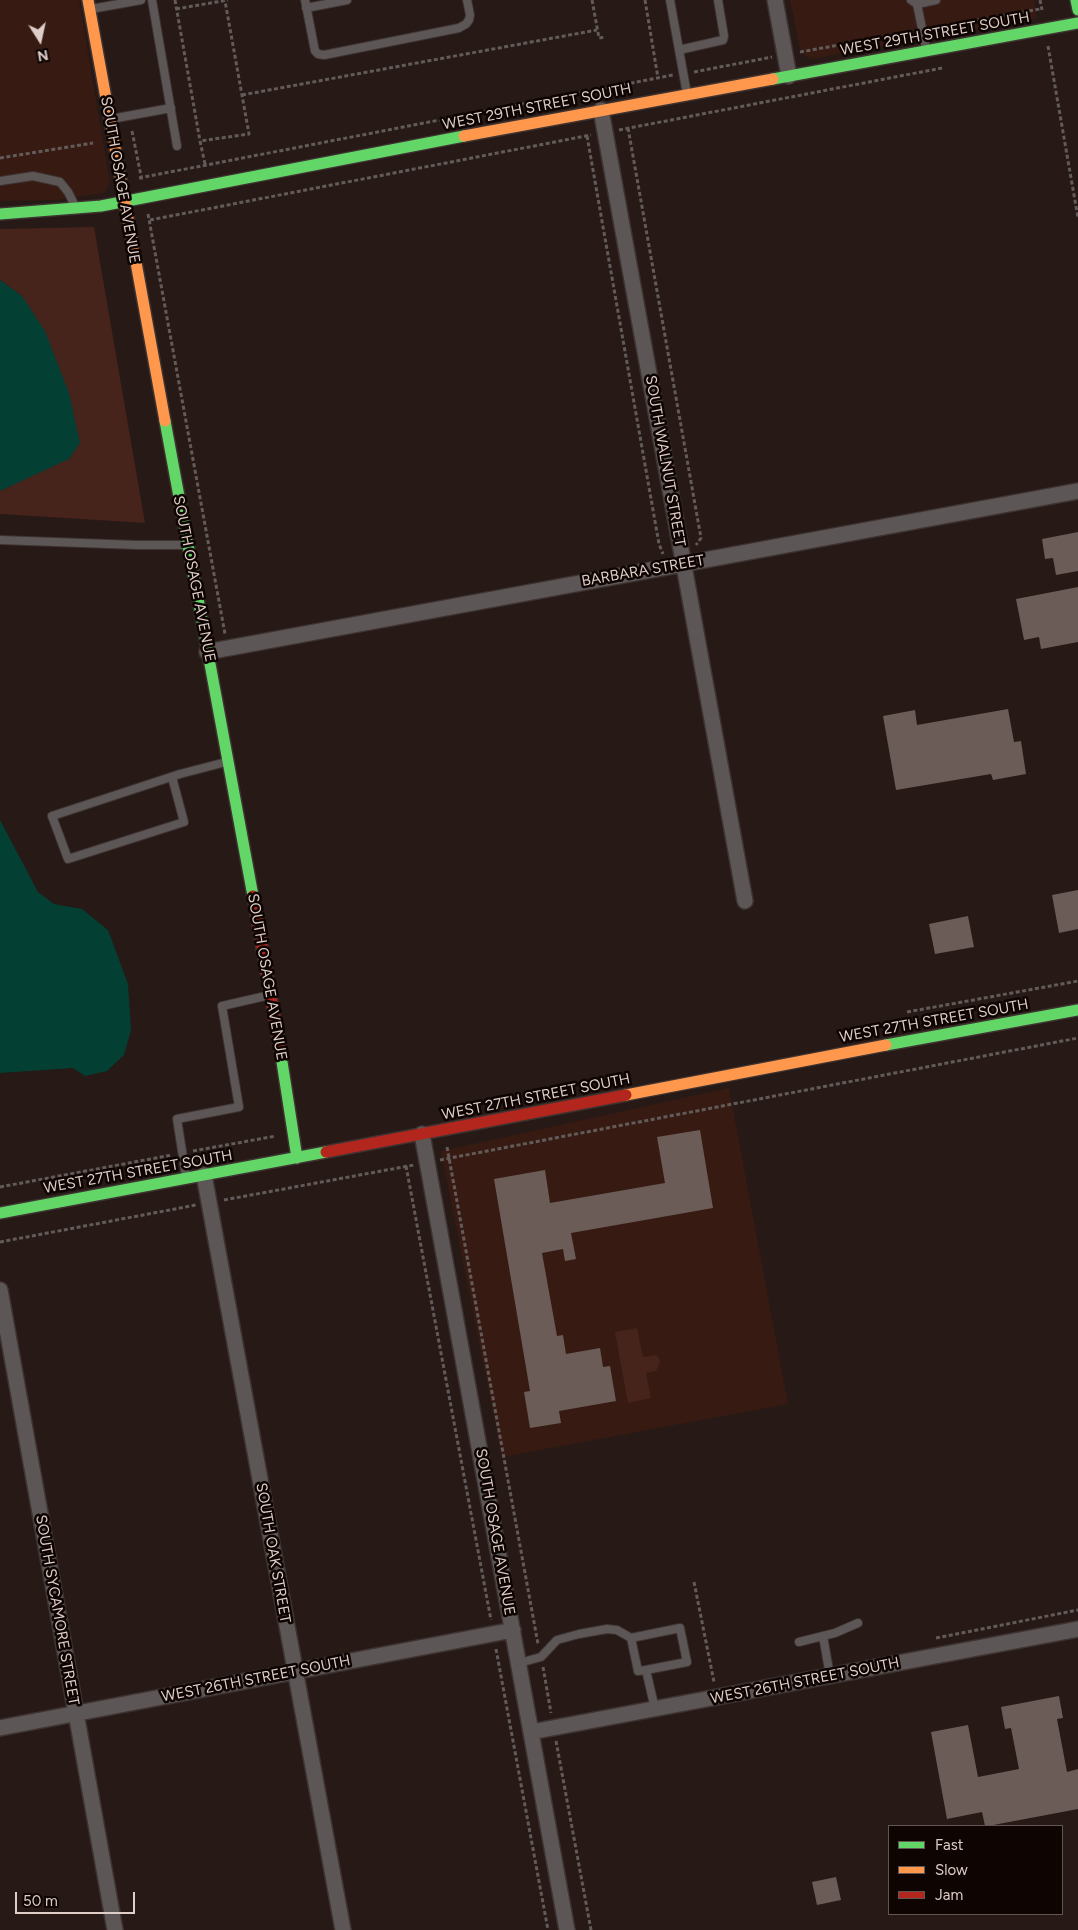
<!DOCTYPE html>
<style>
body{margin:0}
#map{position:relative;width:1078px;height:1930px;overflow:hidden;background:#261916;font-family:Figtree,sans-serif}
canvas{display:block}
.legend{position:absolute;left:888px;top:1825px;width:175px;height:90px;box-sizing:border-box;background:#0e0503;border:1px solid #625552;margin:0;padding:6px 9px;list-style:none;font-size:15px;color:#dfcdc8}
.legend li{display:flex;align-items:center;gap:10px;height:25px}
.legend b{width:25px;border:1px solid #625552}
.north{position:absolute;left:15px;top:15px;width:50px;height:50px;-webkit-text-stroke:4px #0e0503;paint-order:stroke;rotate:170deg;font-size:14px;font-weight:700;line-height:20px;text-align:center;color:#dfcdc8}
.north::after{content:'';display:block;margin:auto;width:18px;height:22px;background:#dfcdc8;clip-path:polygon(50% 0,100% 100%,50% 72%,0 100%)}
.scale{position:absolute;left:15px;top:1892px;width:120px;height:22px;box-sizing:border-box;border:2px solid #dfcdc8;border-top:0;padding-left:6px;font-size:15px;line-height:18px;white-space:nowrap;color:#dfcdc8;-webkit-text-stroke:4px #0e0503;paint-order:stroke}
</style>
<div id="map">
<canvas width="1078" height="1930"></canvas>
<ul class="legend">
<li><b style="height:6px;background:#63d668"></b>Fast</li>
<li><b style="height:6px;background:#ff974d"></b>Slow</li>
<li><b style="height:6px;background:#b3261e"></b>Jam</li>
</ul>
<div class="north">N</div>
<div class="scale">50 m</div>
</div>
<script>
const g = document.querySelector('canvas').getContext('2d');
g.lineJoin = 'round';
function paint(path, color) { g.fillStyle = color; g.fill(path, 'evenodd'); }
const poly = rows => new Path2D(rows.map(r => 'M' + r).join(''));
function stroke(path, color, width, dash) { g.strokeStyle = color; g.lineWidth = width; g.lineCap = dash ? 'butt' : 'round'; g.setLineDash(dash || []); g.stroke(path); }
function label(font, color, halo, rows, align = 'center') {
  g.font = font + ' Figtree,sans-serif'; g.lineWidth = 5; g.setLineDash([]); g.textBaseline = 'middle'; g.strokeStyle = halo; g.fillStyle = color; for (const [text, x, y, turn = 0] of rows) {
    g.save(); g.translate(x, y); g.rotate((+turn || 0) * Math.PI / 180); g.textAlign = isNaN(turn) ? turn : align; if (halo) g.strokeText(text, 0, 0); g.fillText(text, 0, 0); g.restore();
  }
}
paint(poly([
 [0,0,79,0,110,183,104,193,56,200,0,201],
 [790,0,1034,0,1037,18,811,59,803,54,799,44],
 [729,1088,788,1404,502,1457,441,1151]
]), '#371b13');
paint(poly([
 [94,227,145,523,0,514,0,491,13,485,22,296,0,280,0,229],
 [637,1328,643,1357,656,1355,659,1358,660,1362,656,1371,646,1373,651,1398,628,1403,615,1332]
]), '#46231b');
paint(poly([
 [0,280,22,296,45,331,69,393,80,443,69,459,0,491],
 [0,820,38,892,54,904,82,909,108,930,128,984,131,1030,124,1055,107,1071,85,1076,73,1068,0,1073]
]), '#033f33');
paint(poly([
 [1078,532,1078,571,1056,575,1053,558,1045,559,1042,539],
 [1078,587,1078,642,1041,649,1039,637,1024,640,1016,599],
 [1008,709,1014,742,1021,741,1026,774,993,780,991,774,896,790,883,716,915,710,917,725],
 [1078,890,1078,929,1059,933,1052,895],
 [968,916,974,947,935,954,929,924],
 [700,1130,713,1208,571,1233,576,1259,565,1261,563,1249,542,1253,557,1336,563,1335,566,1354,600,1348,603,1367,610,1366,616,1401,559,1411,561,1423,530,1428,524,1392,530,1391,494,1179,545,1170,550,1203,665,1183,657,1137],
 [1059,1696,1063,1718,1057,1719,1067,1772,1078,1769,1078,1809,988,1826,985,1826,982,1812,947,1819,931,1732,968,1725,978,1777,1019,1769,1011,1728,1005,1729,1001,1707],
 [836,1877,841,1900,817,1905,812,1882]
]), '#6b5c57');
const lane = poly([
 [152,0,177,146],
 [305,0,315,51,318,54,324,55,459,28,466,24,469,20,470,15,467,0],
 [670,0,687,94],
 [911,0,917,4,936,0],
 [917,4,926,48],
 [306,8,347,0],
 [91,9,141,0],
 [679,50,723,40,724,36,718,0],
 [111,119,171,108],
 [0,181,33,176,60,182,68,192,75,206],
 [0,540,137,545,185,545],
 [172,777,184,822,68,859,52,816,180,774,226,762],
 [186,1176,177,1119,239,1107,222,1006,270,995],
 [823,1636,830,1676],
 [631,1638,638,1671,646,1670],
 [799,1642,835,1633,858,1623],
 [519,1663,541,1657,557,1640,579,1634,607,1629,617,1630,631,1638,680,1628,687,1662,646,1670,655,1709]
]);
const street = poly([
 [775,0,789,76],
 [601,110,745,901],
 [207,652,1078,491],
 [422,1134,567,1930],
 [204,1175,343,1930],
 [0,1290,115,1930],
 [0,1728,513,1630],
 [531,1732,1078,1629]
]);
const fast = poly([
 [1076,0,1078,10],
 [773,79,1078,23],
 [0,214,101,206,464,136],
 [165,421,253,896],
 [886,1045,1078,1010],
 [280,1049,297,1158],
 [0,1213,326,1152]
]);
const slow = poly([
 [88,0,165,421],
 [464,136,773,79],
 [626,1095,886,1045]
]);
const jam = poly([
 [253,896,280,1049],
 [326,1152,626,1095]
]);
stroke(lane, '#3e3331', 10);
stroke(street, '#3e3331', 18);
stroke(fast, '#3e3331', 14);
stroke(slow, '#3e3331', 14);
stroke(jam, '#3e3331', 14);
stroke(poly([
 [175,0,200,141],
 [592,0,599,38,605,37],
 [645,0,658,78],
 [1040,0,1042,10],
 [176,9,228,0],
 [933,28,1040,9],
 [1048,46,1078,218],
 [800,52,912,32],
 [694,72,772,57],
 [242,95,597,30],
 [628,128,701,538,696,545],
 [619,130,942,68],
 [132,131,142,181],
 [587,136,659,544,663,554],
 [0,158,93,143],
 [205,164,200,141,249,134,225,1],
 [139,178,673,75],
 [148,214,225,634],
 [150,220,591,135],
 [907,1012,1078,981],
 [447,1147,538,1644],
 [193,1151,276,1136],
 [440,1160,1078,1038],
 [406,1166,491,1620],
 [0,1187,172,1155],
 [224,1200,414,1165],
 [0,1242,196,1205],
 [694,1582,714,1682],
 [936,1638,1078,1610],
 [496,1649,548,1930],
 [543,1667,551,1713],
 [556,1741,591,1930]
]), '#625b59', 3, [4, 2.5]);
stroke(lane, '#5c5756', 8);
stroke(street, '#5c5756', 15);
stroke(fast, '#63d668', 11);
stroke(slow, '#ff974d', 11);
stroke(jam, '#b3261e', 11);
label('15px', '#dfcdc8', '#0e0503', [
 ["WEST 29TH STREET SOUTH",935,34,-10],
 ["WEST 29TH STREET SOUTH",537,107,-11],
 ["SOUTH OSAGE AVENUE",120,180,80],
 ["SOUTH WALNUT STREET",665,461,80],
 ["BARBARA STREET",643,571,-10],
 ["SOUTH OSAGE AVENUE",194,579,79],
 ["SOUTH OSAGE AVENUE",267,977,80],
 ["WEST 27TH STREET SOUTH",934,1021,-10],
 ["WEST 27TH STREET SOUTH",536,1097,-11],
 ["WEST 27TH STREET SOUTH",138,1172,-10],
 ["SOUTH OSAGE AVENUE",495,1532,80],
 ["SOUTH OAK STREET",273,1553,80],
 ["SOUTH SYCAMORE STREET",57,1610,80],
 ["WEST 26TH STREET SOUTH",256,1679,-11],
 ["WEST 26TH STREET SOUTH",805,1681,-11]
]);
</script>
